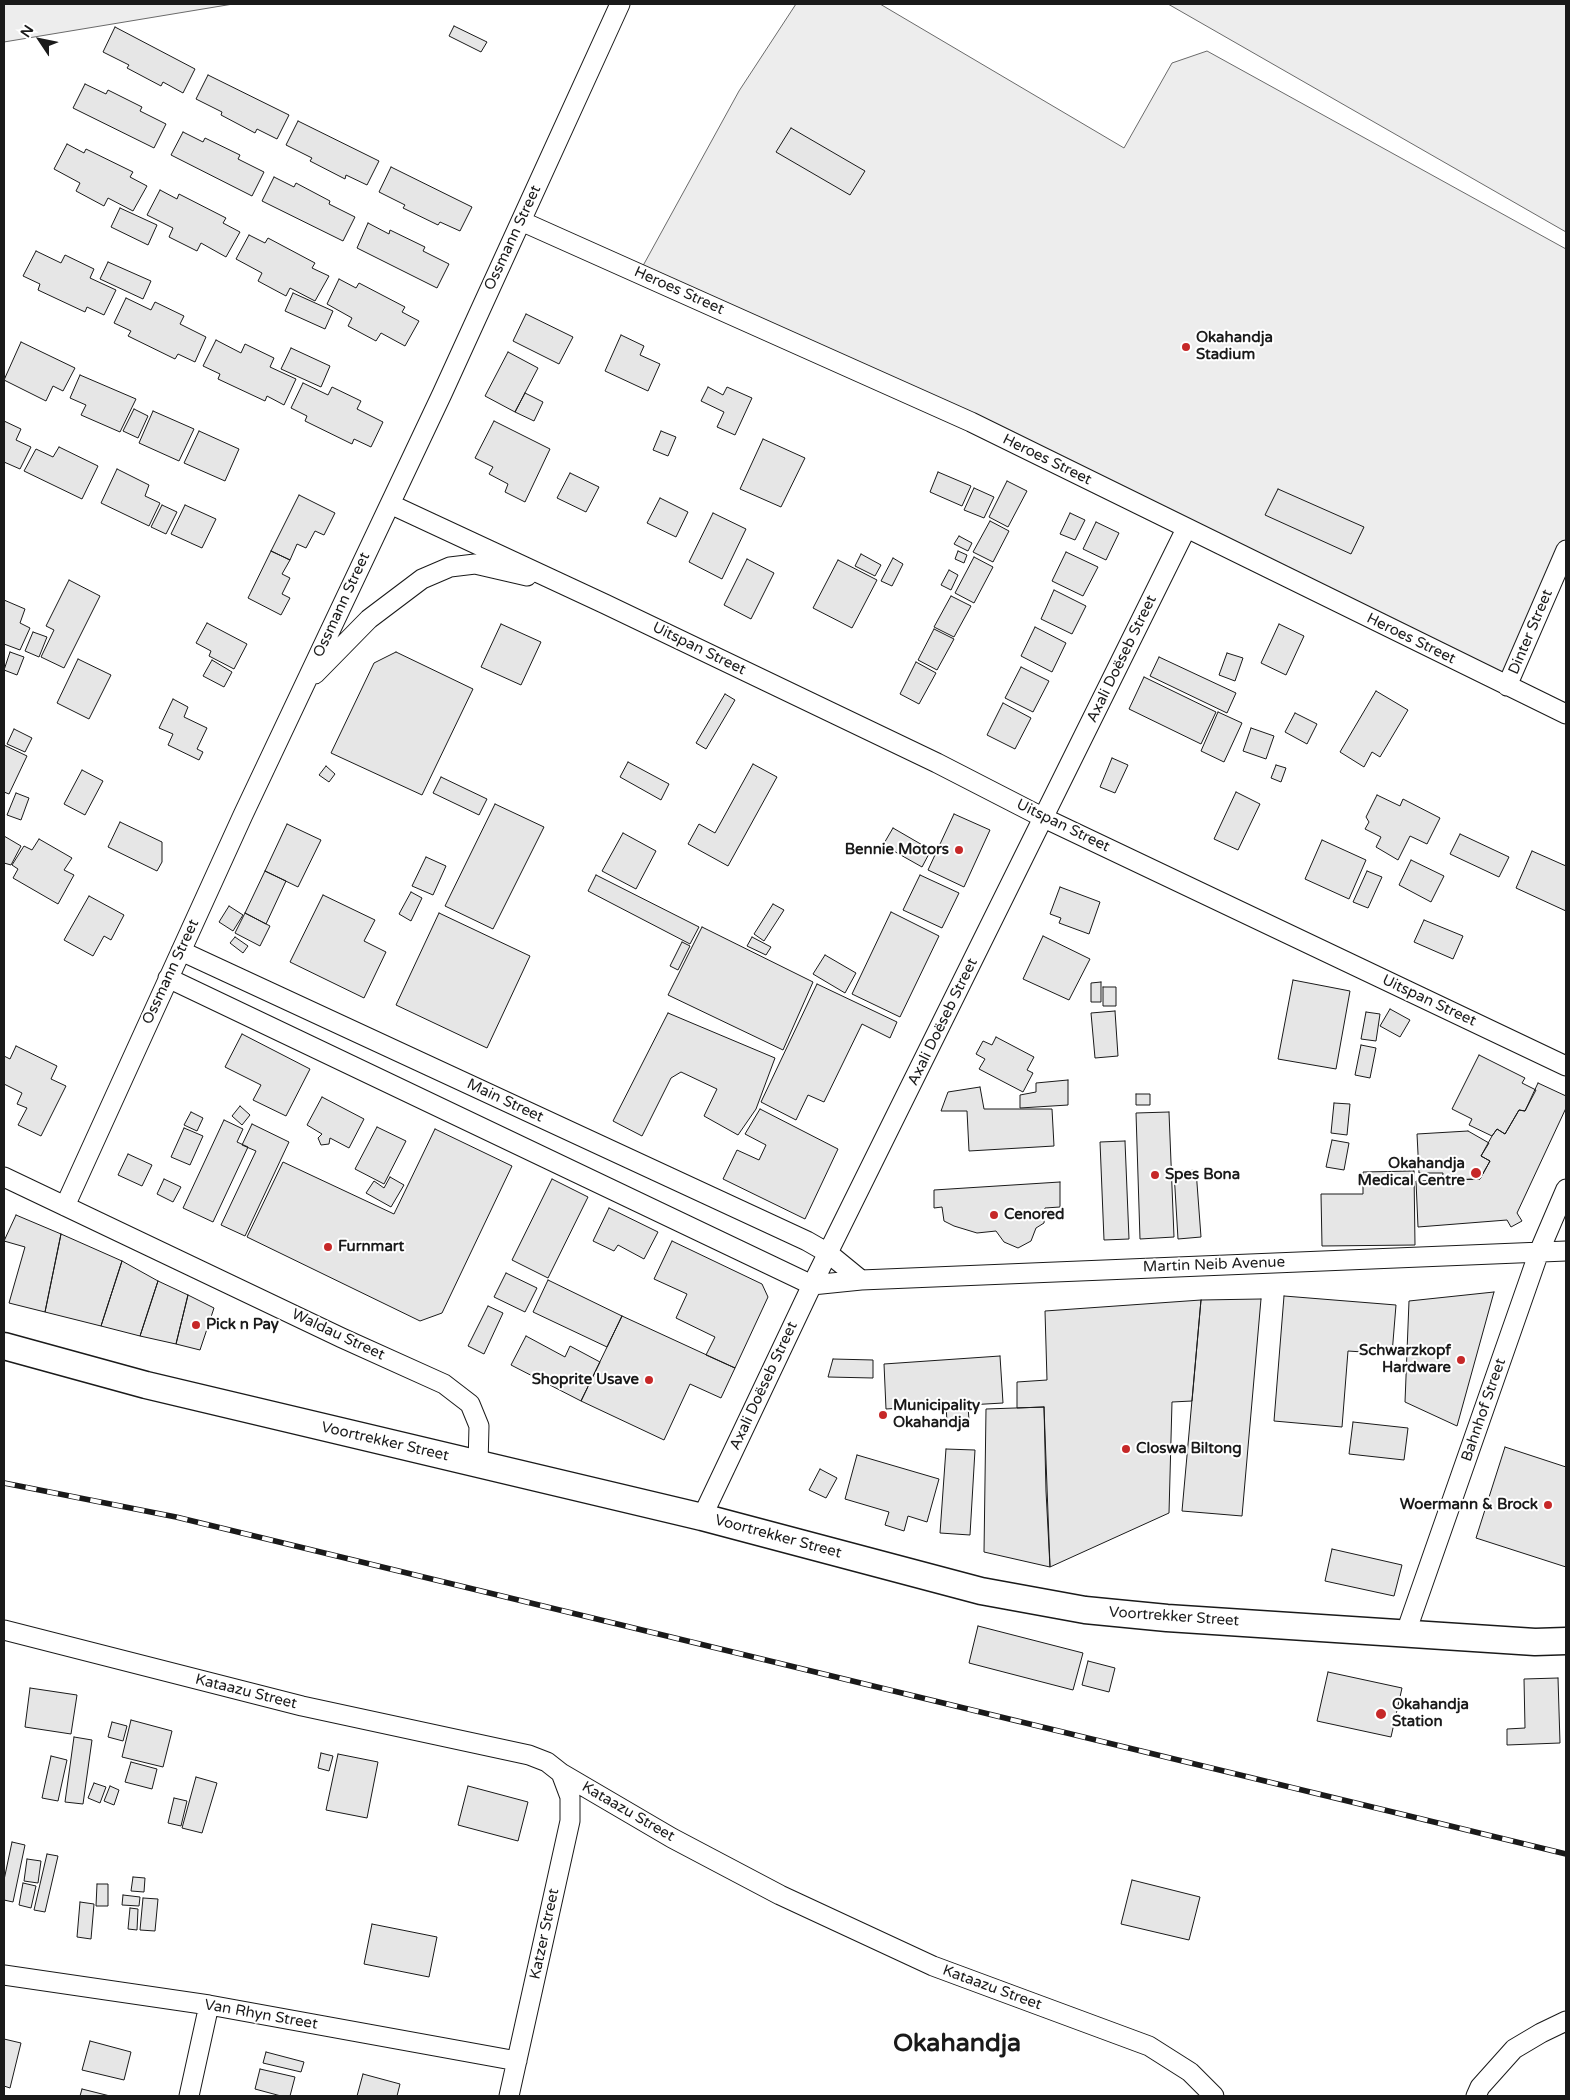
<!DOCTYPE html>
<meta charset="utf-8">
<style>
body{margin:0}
#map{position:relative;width:1570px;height:2100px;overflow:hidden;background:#fff;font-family:"Varela Round",sans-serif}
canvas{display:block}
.frame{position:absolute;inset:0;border:5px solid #1a1a1a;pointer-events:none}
.north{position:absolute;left:15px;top:15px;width:50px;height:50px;-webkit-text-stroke:4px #fff;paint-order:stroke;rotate:304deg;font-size:14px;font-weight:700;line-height:20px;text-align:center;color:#1a1a1a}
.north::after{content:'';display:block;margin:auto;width:18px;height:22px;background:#1a1a1a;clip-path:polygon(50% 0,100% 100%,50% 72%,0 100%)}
</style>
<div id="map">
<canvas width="1570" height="2100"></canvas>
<div class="frame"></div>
<div class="north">N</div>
</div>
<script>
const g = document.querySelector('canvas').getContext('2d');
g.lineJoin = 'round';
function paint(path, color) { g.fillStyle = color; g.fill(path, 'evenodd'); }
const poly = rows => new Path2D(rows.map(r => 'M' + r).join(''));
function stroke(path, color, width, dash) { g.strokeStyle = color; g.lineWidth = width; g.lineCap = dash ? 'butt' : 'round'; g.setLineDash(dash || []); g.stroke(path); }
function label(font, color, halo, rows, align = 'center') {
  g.font = font + ' "Varela Round",sans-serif'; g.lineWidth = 4; g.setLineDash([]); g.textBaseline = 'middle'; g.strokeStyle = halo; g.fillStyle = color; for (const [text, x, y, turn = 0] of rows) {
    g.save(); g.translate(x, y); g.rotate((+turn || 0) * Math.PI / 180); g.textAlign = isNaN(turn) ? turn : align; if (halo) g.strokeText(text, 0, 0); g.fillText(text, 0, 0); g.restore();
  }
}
const built = poly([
 [4,4,233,4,4,42,4,4],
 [796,4,880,4,1124,148,1172,63,1207,51,1566,249,1566,550,1507,686,639,273,739,91,796,4],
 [1168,4,1566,4,1566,232,1168,4]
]);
paint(built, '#ededed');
stroke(built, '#6a6a6a', 1);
const building = poly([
 [454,26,487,42,481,52,449,36,454,26],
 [115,27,195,69,183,93,163,82,161,86,127,68,129,65,103,52,115,27],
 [208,75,289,115,277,139,257,129,255,133,221,115,222,112,196,99,208,75],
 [85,84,106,94,108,90,142,107,140,111,166,124,154,148,73,108,85,84],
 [298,121,379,161,367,185,346,175,345,179,310,161,312,158,286,145,298,121],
 [791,128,865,171,850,195,776,152,791,128],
 [183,132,203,142,205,138,240,155,238,159,264,172,252,196,171,155,183,132],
 [67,144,84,153,86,149,133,172,130,177,147,186,133,211,108,198,104,206,76,191,80,183,54,169,67,144],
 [391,167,472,207,460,231,440,222,438,225,403,208,405,205,379,192,391,167],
 [274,177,294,187,296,183,330,201,329,204,355,217,343,241,262,201,274,177],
 [160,190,177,199,179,194,226,218,223,223,240,232,226,257,201,243,197,251,169,237,173,228,147,215,160,190],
 [120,208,157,225,148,245,111,227,120,208],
 [368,223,389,234,390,230,425,247,423,251,449,264,437,288,357,248,368,223],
 [249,235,265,243,268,238,315,263,312,268,329,276,315,301,290,288,286,296,258,281,262,273,236,259,249,235],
 [36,251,61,263,65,255,94,269,90,278,116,290,104,315,87,307,85,312,38,290,40,284,23,276,36,251],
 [108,262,151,281,143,299,100,279,108,262],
 [339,279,356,288,359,283,405,307,402,312,419,321,405,346,381,333,376,341,348,326,352,318,327,304,339,279],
 [293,293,333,311,325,329,285,311,293,293],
 [126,298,151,310,155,302,184,316,180,324,206,337,195,362,178,354,175,359,128,336,131,331,114,323,126,298],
 [526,314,573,337,559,364,513,341,526,314],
 [621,335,644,346,640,355,660,364,648,391,605,371,621,335],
 [216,340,241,353,245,344,274,358,270,367,296,379,284,405,267,396,265,401,218,379,220,374,203,366,216,340],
 [21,342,75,368,63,391,53,386,46,401,4,380,21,342],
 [291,348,330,366,321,387,281,369,291,348],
 [508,352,538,368,515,412,485,396,508,352],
 [80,375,136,399,120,432,81,415,86,405,70,398,80,375],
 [303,383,328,395,332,387,361,401,357,409,383,422,371,447,354,439,352,444,305,421,307,416,291,408,303,383],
 [708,387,723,395,727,387,752,398,735,435,717,427,724,412,701,401,708,387],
 [525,393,543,402,534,421,515,412,525,393],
 [134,409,148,416,138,438,123,431,134,409],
 [153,411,194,429,179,461,139,443,153,411],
 [4,421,21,429,16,440,31,447,20,469,4,462,4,421],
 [494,421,550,449,525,502,505,492,508,484,489,474,493,467,475,458,494,421],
 [199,431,239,449,225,481,184,463,199,431],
 [661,431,676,437,668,456,653,450,661,431],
 [763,439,805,458,781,507,740,489,763,439],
 [59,447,98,466,82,499,24,471,36,449,53,457,59,447],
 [117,469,149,485,145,496,160,503,149,526,101,503,117,469],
 [938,472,971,486,962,506,930,492,938,472],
 [570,473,599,487,586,512,557,498,570,473],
 [1007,481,1027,491,1008,527,989,517,1007,481],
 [974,488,994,497,984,518,964,510,974,488],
 [1278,489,1364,527,1351,554,1265,515,1278,489],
 [299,495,335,513,324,535,315,531,306,548,297,544,290,560,271,551,299,495],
 [660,498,688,512,676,537,647,523,660,498],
 [162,505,177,512,166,534,151,527,162,505],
 [185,505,216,519,202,548,171,534,185,505],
 [713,513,746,529,722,579,689,562,713,513],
 [1070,513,1085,520,1075,540,1060,534,1070,513],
 [990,521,1009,531,993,562,973,552,990,521],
 [1096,522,1119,533,1106,560,1083,549,1096,522],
 [959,536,972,543,968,551,954,544,959,536],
 [271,551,290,560,282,574,290,578,282,594,290,598,281,615,248,598,271,551],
 [958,551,967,555,964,563,955,559,958,551],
 [1066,552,1098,567,1083,596,1052,581,1066,552],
 [861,554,881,565,875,576,855,566,861,554],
 [974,557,993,567,974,603,955,593,974,557],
 [893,558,903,564,892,586,881,581,893,558],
 [747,559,774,573,751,619,724,605,747,559],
 [838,560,877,580,852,628,813,608,838,560],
 [949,570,958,575,951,590,941,585,949,570],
 [69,580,100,596,64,668,41,657,54,630,46,626,69,580],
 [1054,590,1086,606,1072,634,1041,619,1054,590],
 [951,596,971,606,954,637,934,627,951,596],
 [4,600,25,609,20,623,30,628,20,650,4,644,4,600],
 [207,623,247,644,234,669,209,656,211,651,196,643,207,623],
 [501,624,541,642,521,685,481,667,501,624],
 [1279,624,1304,636,1286,675,1261,663,1279,624],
 [1035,627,1066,643,1052,672,1021,656,1035,627],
 [934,629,954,639,937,670,918,660,934,629],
 [33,632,47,637,39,657,25,651,33,632],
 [10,652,24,657,17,675,4,670,10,652],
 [396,652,473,689,422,795,331,753,374,663,396,652],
 [1227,653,1243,658,1235,681,1219,675,1227,653],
 [1159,657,1236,693,1227,713,1150,676,1159,657],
 [78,659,111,675,89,719,57,703,78,659],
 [212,660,232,672,224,687,203,676,212,660],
 [916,662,936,673,919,704,900,694,916,662],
 [1021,667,1049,681,1033,712,1005,698,1021,667],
 [1144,677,1216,712,1201,744,1129,709,1144,677],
 [1376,691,1408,710,1380,757,1372,752,1364,767,1340,752,1376,691],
 [725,694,735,700,706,749,696,743,725,694],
 [173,699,188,707,184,717,207,728,197,749,203,752,199,760,168,745,173,734,159,728,173,699],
 [1003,703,1031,718,1015,749,987,735,1003,703],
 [1218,712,1242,723,1224,762,1201,751,1218,712],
 [1295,713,1317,724,1307,744,1285,732,1295,713],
 [1251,728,1274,736,1266,759,1243,751,1251,728],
 [14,729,32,738,25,752,7,744,14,729],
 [4,745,27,756,9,794,4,792,4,745],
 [1112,758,1128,765,1115,793,1100,787,1112,758],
 [628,762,669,784,661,800,620,777,628,762],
 [753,764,777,777,728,866,688,844,699,824,715,833,753,764],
 [1276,765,1286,768,1281,782,1271,778,1276,765],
 [326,766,335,774,329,782,319,775,326,766],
 [82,770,103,781,85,815,64,804,82,770],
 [441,777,487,799,479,815,433,793,441,777],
 [1236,792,1260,804,1238,850,1214,839,1236,792],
 [16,793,29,798,21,820,7,815,16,793],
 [1377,795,1400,806,1403,799,1440,818,1427,844,1410,836,1398,860,1376,847,1381,837,1365,829,1369,822,1366,817,1377,795],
 [495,804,544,827,493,929,445,906,495,804],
 [954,814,990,830,964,887,928,870,954,814],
 [120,822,162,842,162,862,157,871,108,847,120,822],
 [287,824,321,840,298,887,265,871,287,824],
 [893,828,931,850,922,867,883,845,893,828],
 [623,833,656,851,636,889,602,871,623,833],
 [1460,834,1509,857,1499,877,1450,854,1460,834],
 [4,836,21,846,11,865,4,863,4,836],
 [39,839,72,858,64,870,74,875,58,904,13,878,18,869,12,865,24,846,32,850,39,839],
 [1322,840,1366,860,1349,899,1305,879,1322,840],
 [1532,851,1566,866,1566,911,1516,888,1532,851],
 [426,857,446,866,433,895,412,886,426,857],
 [1411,860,1444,876,1431,902,1399,885,1411,860],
 [265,871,286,881,266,924,245,913,265,871],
 [1367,871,1382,877,1368,908,1353,902,1367,871],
 [596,875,699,927,690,944,588,891,596,875],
 [920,875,959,893,942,928,903,910,920,875],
 [1060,887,1100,902,1089,934,1059,923,1061,918,1050,914,1060,887],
 [411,892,422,898,411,921,399,914,411,892],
 [323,895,375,920,364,941,386,952,364,998,290,962,323,895],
 [89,896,124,915,111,940,104,936,93,956,64,940,89,896],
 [773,904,784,910,764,941,754,934,773,904],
 [229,906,243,915,233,931,219,922,229,906],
 [891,912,939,936,900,1017,852,994,891,912],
 [245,913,270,926,260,946,235,933,245,913],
 [439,913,530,956,487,1048,396,1005,439,913],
 [1424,920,1463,936,1453,959,1414,942,1424,920],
 [702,927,813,982,783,1050,668,995,702,927],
 [1043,936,1090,959,1069,1000,1023,979,1043,936],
 [235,937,248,946,243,953,230,943,235,937],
 [752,937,771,947,766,955,747,946,752,937],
 [682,942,690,946,678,970,670,966,682,942],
 [825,955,856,973,845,993,813,974,825,955],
 [1293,980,1350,991,1336,1069,1278,1059,1293,980],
 [1101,982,1101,1002,1091,1002,1091,983,1101,982],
 [817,984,897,1022,890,1038,862,1024,824,1102,808,1095,796,1120,761,1102,817,984],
 [1103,987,1116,987,1116,1006,1103,1006,1103,987],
 [1390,1009,1410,1020,1400,1037,1380,1026,1390,1009],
 [1115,1011,1118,1056,1095,1058,1091,1013,1115,1011],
 [1366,1012,1380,1014,1376,1041,1361,1039,1366,1012],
 [668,1013,775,1058,756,1109,738,1135,704,1116,717,1089,681,1072,671,1078,642,1136,613,1121,668,1013],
 [242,1034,310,1069,286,1116,253,1100,261,1085,225,1067,242,1034],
 [996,1037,1034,1057,1027,1070,1033,1073,1023,1092,979,1069,985,1059,976,1054,983,1041,992,1045,996,1037],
 [1361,1045,1376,1048,1370,1078,1355,1075,1361,1045],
 [16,1046,57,1066,51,1079,66,1086,41,1136,18,1125,27,1108,17,1104,22,1093,4,1084,4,1056,10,1059,16,1046],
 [1479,1055,1525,1078,1522,1083,1536,1090,1525,1111,1519,1110,1505,1134,1497,1129,1492,1136,1469,1125,1472,1119,1452,1109,1479,1055],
 [1068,1080,1068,1105,1020,1108,1020,1095,1036,1092,1036,1083,1068,1080],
 [1538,1083,1566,1096,1566,1108,1517,1213,1522,1221,1511,1227,1507,1220,1418,1227,1416,1181,1480,1179,1490,1161,1481,1156,1492,1136,1497,1129,1505,1134,1519,1110,1525,1111,1538,1083],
 [980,1087,984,1109,1052,1109,1054,1146,969,1151,967,1111,941,1111,948,1092,980,1087],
 [1136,1094,1150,1094,1150,1105,1136,1105,1136,1094],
 [322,1097,364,1119,349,1148,330,1138,329,1144,321,1145,318,1138,322,1134,307,1125,322,1097],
 [1334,1103,1350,1104,1347,1135,1331,1133,1334,1103],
 [240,1106,250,1115,242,1125,232,1116,240,1106],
 [760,1109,838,1149,805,1219,723,1179,737,1150,759,1160,766,1145,745,1134,760,1109],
 [191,1112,203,1118,197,1131,184,1125,191,1112],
 [1169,1112,1174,1237,1140,1239,1136,1113,1169,1112],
 [224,1120,243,1129,237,1142,248,1147,213,1222,183,1208,224,1120],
 [252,1124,289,1142,245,1236,221,1225,256,1151,242,1145,252,1124],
 [377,1127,406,1141,384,1184,355,1169,377,1127],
 [184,1128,203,1136,190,1165,171,1157,184,1128],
 [435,1129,512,1166,442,1313,420,1321,247,1237,283,1162,394,1214,435,1129],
 [1468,1131,1489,1143,1481,1156,1490,1161,1480,1179,1442,1180,1443,1173,1419,1173,1417,1134,1468,1131],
 [1332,1140,1349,1143,1344,1170,1326,1167,1332,1140],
 [1125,1141,1129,1239,1104,1240,1100,1142,1125,1141],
 [128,1154,152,1165,142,1186,118,1175,128,1154],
 [1196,1170,1201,1237,1178,1239,1174,1172,1196,1170],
 [1414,1171,1415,1245,1322,1246,1321,1194,1363,1194,1363,1172,1414,1171],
 [390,1177,404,1185,391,1207,366,1193,374,1181,384,1188,390,1177],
 [164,1179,181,1187,173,1202,157,1194,164,1179],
 [552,1179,588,1197,548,1278,512,1260,552,1179],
 [1060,1182,1060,1207,1045,1208,1044,1223,1036,1228,1031,1241,1018,1248,1004,1242,996,1231,977,1233,954,1226,944,1221,942,1207,934,1208,934,1190,1060,1182],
 [609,1208,658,1232,644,1259,618,1245,614,1251,593,1241,609,1208],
 [16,1215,61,1234,45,1312,9,1303,25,1247,4,1241,16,1215],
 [61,1234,122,1261,101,1326,45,1312,61,1234],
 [672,1241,762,1284,768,1297,735,1368,706,1355,715,1337,676,1318,687,1294,654,1279,672,1241],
 [122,1261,158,1281,140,1336,101,1326,122,1261],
 [506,1273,537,1288,525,1312,494,1297,506,1273],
 [548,1280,622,1316,607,1347,533,1312,548,1280],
 [158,1281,188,1295,176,1344,140,1336,158,1281],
 [1494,1292,1457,1426,1405,1402,1409,1301,1494,1292],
 [188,1295,214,1308,200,1350,176,1344,188,1295],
 [1284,1296,1396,1305,1392,1354,1348,1351,1342,1427,1274,1421,1284,1296],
 [1261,1299,1242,1516,1182,1511,1201,1300,1261,1299],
 [1201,1300,1192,1401,1172,1402,1169,1513,1050,1567,1044,1407,1017,1408,1017,1382,1047,1380,1045,1311,1201,1300],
 [488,1306,503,1313,484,1354,468,1346,488,1306],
 [622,1316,735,1368,721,1398,690,1384,664,1440,581,1401,622,1316],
 [526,1336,565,1357,570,1346,600,1362,581,1401,511,1365,526,1336],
 [1000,1356,1003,1403,968,1405,969,1421,947,1422,946,1405,886,1409,884,1364,1000,1356],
 [833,1359,873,1360,873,1378,828,1377,833,1359],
 [1044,1407,1046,1491,1050,1567,984,1552,986,1409,1044,1407],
 [1353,1422,1408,1428,1404,1460,1349,1454,1353,1422],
 [1505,1447,1566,1467,1566,1567,1476,1538,1505,1447],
 [946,1449,975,1450,970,1535,940,1533,946,1449],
 [857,1455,939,1479,927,1522,908,1516,904,1531,885,1525,889,1512,845,1499,857,1455],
 [820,1469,837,1478,826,1498,809,1490,820,1469],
 [1332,1549,1402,1565,1394,1596,1325,1581,1332,1549],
 [978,1626,1083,1653,1073,1690,969,1663,978,1626],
 [1088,1661,1115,1668,1109,1692,1082,1685,1088,1661],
 [1328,1672,1402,1688,1391,1737,1317,1721,1328,1672],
 [1558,1678,1560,1743,1507,1745,1507,1729,1525,1728,1524,1679,1558,1678],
 [30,1688,77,1695,71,1734,25,1727,30,1688],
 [131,1720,172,1731,163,1767,122,1757,131,1720],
 [112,1722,127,1726,123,1741,108,1737,112,1722],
 [74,1737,92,1740,83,1804,65,1802,74,1737],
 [321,1753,333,1756,329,1771,318,1768,321,1753],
 [338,1754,378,1762,367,1818,326,1810,338,1754],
 [51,1756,67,1760,58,1801,42,1798,51,1756],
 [131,1762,157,1769,152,1789,125,1782,131,1762],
 [196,1777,217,1783,202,1833,182,1828,196,1777],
 [94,1783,106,1787,100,1803,88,1798,94,1783],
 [110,1786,119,1790,114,1805,104,1801,110,1786],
 [468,1786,528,1802,518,1841,458,1825,468,1786],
 [174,1798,187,1801,181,1826,168,1823,174,1798],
 [12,1842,25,1845,13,1902,4,1900,4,1880,12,1842],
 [47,1854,58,1856,45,1912,34,1910,47,1854],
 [27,1859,41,1861,38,1883,24,1881,27,1859],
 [133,1877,145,1878,144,1892,131,1891,133,1877],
 [1132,1880,1200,1897,1189,1940,1121,1924,1132,1880],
 [23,1883,36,1886,31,1908,19,1905,23,1883],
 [97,1884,108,1884,108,1906,96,1906,97,1884],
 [123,1895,140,1897,139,1906,122,1905,123,1895],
 [143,1898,158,1899,155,1931,140,1930,143,1898],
 [80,1902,94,1904,91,1939,77,1937,80,1902],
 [130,1908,138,1909,137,1930,128,1929,130,1908],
 [372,1924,437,1937,429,1977,364,1964,372,1924],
 [4,2039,21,2043,10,2088,4,2086,4,2039],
 [90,2041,131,2052,124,2080,82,2070,90,2041],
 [266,2052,304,2062,301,2072,263,2063,266,2052],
 [260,2069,295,2077,290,2096,281,2096,255,2089,260,2069],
 [363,2074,400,2084,397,2096,357,2096,363,2074],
 [82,2089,110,2096,80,2096,82,2089]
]);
paint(building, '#e6e6e6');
stroke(building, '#1a1a1a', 1);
const street = poly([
 [521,221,971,422,1566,714],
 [390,504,605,604,937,763,1044,818,1566,1066],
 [315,674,369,619,422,579,450,567,475,564,527,576],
 [1507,686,1566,550],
 [181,951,807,1241,828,1253,861,1280],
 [168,978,812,1285,861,1280,1566,1251],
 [4,1177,342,1338,444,1384,470,1404,479,1426,478,1465],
 [65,1206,243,815,442,394,620,4],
 [702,1517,812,1285,1186,529],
 [4,1630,302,1706,529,1755,547,1762,561,1773,672,1838,780,1895,933,1966,1149,2046,1190,2072,1214,2096],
 [1406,1632,1539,1252,1566,1189],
 [4,1975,209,2005,517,2061],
 [189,2096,209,2005],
 [509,2096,570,1821,570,1797,561,1773],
 [1476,2096,1480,2087,1514,2049,1541,2033,1566,2021]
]);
const secondary = poly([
 [4,1346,146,1385,702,1517,981,1591,1085,1610,1167,1618,1535,1642,1566,1641]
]);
stroke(street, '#1a1a1a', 21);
stroke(secondary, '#1a1a1a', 29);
stroke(street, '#fff', 19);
stroke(secondary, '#fff', 26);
const rail = poly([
 [4,1483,176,1517,1566,1854]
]);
stroke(rail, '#1a1a1a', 5.5);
stroke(rail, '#fff', 4, [11]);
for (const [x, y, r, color] of [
 [1186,347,5,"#c62828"],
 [959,850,5,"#c62828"],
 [1476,1173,6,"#c62828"],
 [1155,1175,5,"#c62828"],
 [994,1215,5,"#c62828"],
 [328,1247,5,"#c62828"],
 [196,1325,5,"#c62828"],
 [1461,1360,5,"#c62828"],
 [649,1380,5,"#c62828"],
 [883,1415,5,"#c62828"],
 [1126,1449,5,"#c62828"],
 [1548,1505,5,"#c62828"],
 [1381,1714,6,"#c62828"]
]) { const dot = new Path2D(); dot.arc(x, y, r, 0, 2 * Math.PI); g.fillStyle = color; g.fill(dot); stroke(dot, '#fff', 2); }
label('15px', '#1a1a1a', '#fff', [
 ["Ossmann Street",513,238,-65],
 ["Heroes Street",679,291,24],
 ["Heroes Street",1047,460,26],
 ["Ossmann Street",342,605,-65],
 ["Dinter Street",1531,632,-67],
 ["Heroes Street",1411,639,26],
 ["Uitspan Street",699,649,26],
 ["Axali Doëseb Street",1122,659,-64],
 ["Uitspan Street",1063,826,26],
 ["Ossmann Street",171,972,-65],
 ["Uitspan Street",1429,1001,25],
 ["Axali Doëseb Street",943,1022,-64],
 ["Main Street",505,1101,25],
 ["Martin Neib Avenue",1214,1265,-2],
 ["Waldau Street",338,1335,25],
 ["Axali Doëseb Street",764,1386,-65],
 ["Bahnhof Street",1484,1410,-71],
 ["Voortrekker Street",385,1442,13],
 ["Voortrekker Street",778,1537,15],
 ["Voortrekker Street",1174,1617,4],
 ["Kataazu Street",246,1692,14],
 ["Kataazu Street",628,1812,30],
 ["Katzer Street",545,1934,-78],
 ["Kataazu Street",992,1988,20],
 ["Van Rhyn Street",261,2015,10]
]);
label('bold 15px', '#1a1a1a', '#fff', [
 ["Okahandja",1196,338],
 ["Stadium",1196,355],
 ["Bennie Motors",949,850,"right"],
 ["Okahandja",1465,1164,"right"],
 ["Medical Centre",1465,1181,"right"],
 ["Spes Bona",1165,1175],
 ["Cenored",1004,1215],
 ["Furnmart",338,1247],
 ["Pick n Pay",206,1325],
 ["Schwarzkopf",1451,1351,"right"],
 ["Hardware",1451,1368,"right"],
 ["Shoprite Usave",639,1380,"right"],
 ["Municipality",893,1406],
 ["Okahandja",893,1423],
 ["Closwa Biltong",1136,1449],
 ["Woermann & Brock",1538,1505,"right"],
 ["Okahandja",1392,1705],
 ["Station",1392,1722]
], 'left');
label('bold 25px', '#1a1a1a', '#fff', [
 ["Okahandja",957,2044]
]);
</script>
